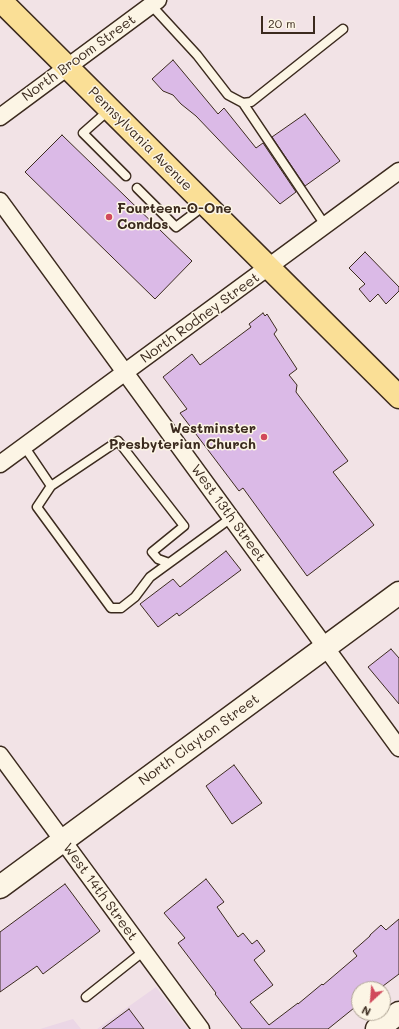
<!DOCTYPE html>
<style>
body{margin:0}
#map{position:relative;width:399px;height:1029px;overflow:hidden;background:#f2e3e6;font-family:Mali,sans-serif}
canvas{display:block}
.north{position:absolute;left:351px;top:981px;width:40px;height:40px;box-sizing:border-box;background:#fcf5e5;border:1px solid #afa495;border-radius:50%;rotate:206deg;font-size:11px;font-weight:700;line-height:16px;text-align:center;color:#3b2a1e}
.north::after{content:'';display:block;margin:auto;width:14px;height:18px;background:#d1495b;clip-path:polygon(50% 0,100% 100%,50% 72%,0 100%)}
.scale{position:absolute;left:261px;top:16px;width:54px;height:18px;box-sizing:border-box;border:2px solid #3b2a1e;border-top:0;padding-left:5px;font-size:12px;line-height:14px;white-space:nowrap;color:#3b2a1e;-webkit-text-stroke:3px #fcf5e5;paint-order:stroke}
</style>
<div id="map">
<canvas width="399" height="1029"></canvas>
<div class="north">N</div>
<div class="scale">20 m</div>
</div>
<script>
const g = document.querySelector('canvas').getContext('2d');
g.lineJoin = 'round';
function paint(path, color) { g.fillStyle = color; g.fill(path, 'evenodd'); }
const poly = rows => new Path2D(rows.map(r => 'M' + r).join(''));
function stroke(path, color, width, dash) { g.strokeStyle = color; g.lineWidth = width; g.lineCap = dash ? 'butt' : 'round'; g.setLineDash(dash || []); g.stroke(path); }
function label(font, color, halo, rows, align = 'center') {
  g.font = font + ' Mali,sans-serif'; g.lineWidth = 3; g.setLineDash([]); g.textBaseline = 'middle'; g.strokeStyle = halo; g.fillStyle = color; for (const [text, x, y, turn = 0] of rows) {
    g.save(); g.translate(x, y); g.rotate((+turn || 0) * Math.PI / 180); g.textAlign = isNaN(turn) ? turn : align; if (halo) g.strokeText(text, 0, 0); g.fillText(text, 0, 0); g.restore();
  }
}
paint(poly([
 [156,987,188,1029,97,1029],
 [73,1019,81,1029,40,1029]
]), '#ebd7e6');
const building = poly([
 [173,60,218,114,224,108,256,148,263,143,296,192,280,204,196,116,181,104,173,95,163,91,152,79,173,60],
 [305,114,340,161,305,186,272,137,305,114],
 [62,135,192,261,155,299,25,172,62,135],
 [365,252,399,287,399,291,386,304,378,294,370,302,359,289,365,284,349,268,365,252],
 [263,313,265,316,267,314,277,330,274,334,297,369,289,375,297,385,296,392,348,461,333,472,374,525,307,576,243,488,239,491,180,413,187,409,163,377,192,354,200,365,251,327,249,324,263,313],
 [226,551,241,570,179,616,177,613,158,627,140,604,173,579,180,587,226,551],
 [391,649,399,658,399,704,368,667,391,649],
 [234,765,262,803,232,824,206,786,234,765],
 [206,879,224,902,217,907,238,937,243,933,252,944,257,940,265,951,254,960,273,985,250,1002,269,1025,298,1003,298,1004,322,984,323,985,357,956,353,951,370,936,370,935,381,925,386,930,399,919,399,974,379,989,359,989,359,1004,328,1029,242,1029,215,994,216,993,178,943,185,938,164,913,206,879],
 [65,884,100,931,43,974,37,966,0,992,0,932,65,884],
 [129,1009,144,1029,102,1029,129,1009]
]);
paint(building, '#dbbae7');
stroke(building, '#3b2a1e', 1);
const lane = poly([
 [151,5,197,55,228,95,243,103,251,102,343,29],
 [243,103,325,225],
 [109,110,83,133,126,176],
 [137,188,176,227,205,205],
 [24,446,51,486,37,507,111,608,121,608,135,597,150,577,231,518],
 [51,486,118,441,184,526,152,552,158,559,169,563],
 [86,997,144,951]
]);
const street = poly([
 [0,117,158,0],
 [0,201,399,748],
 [0,464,399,171],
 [0,755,201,1029]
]);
const secondary = poly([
 [0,887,399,593],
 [377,1029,399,1013]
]);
const primary = poly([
 [0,0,399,397]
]);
stroke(lane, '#3b2a1e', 11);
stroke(street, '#3b2a1e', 19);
stroke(secondary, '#3b2a1e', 25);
stroke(primary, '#3b2a1e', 25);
stroke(lane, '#fcf5e5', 8);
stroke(street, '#fcf5e5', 16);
stroke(secondary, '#fcf5e5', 22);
stroke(primary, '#fadf96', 22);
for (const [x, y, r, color] of [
 [109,217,4,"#d1495b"],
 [264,437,4,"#d1495b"]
]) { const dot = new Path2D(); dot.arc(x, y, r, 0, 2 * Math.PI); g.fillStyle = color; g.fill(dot); stroke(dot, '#fcf5e5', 1.5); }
label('14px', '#3b2a1e', '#fcf5e5', [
 ["North Broom Street",79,58,-36],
 ["Pennsylvania Avenue",140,139,45],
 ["North Rodney Street",200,318,-36],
 ["West 13th Street",228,513,54],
 ["North Clayton Street",199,740,-36],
 ["West 14th Street",100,892,54]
]);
label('bold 14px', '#3b2a1e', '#fcf5e5', [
 ["Fourteen-O-One",117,209],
 ["Condos",117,225],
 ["Westminster",256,429,"right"],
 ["Presbyterian Church",256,445,"right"]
], 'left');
</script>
